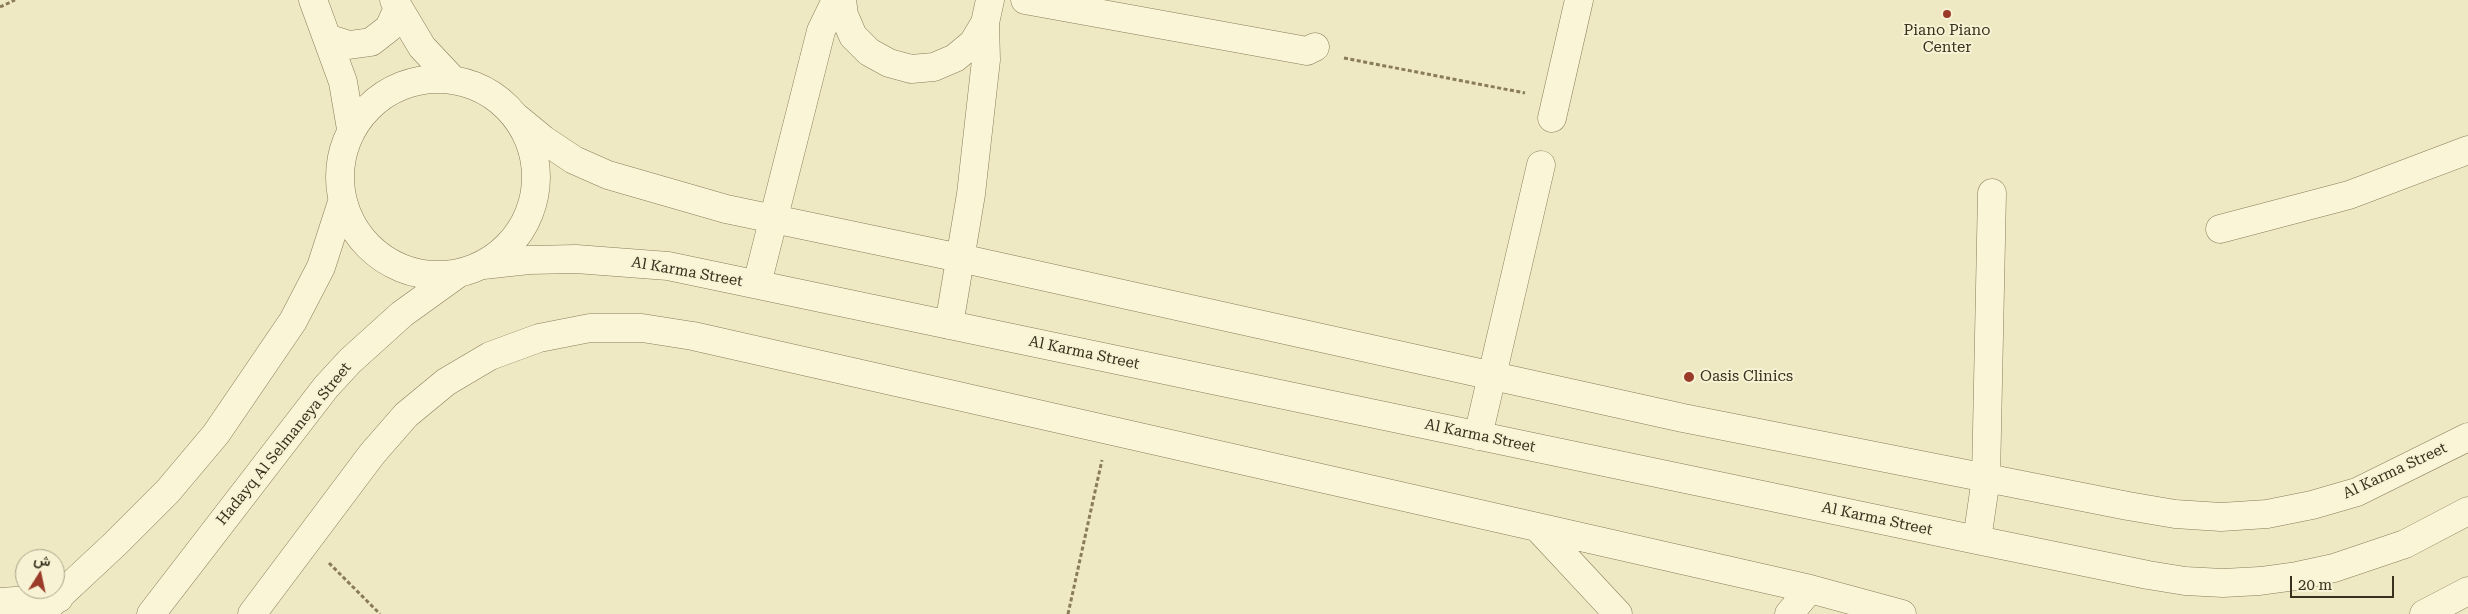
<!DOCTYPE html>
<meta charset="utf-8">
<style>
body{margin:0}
#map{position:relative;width:2468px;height:614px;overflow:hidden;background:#efe9c3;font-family:"Roboto Serif",Vazirmatn,serif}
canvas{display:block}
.north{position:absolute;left:15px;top:549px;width:50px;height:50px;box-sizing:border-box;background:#f6f2d3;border:1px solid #aba48b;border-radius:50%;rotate:10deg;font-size:14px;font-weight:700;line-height:20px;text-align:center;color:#3a301e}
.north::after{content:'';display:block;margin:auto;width:18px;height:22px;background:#9a3a28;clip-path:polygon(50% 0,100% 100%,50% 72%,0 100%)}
.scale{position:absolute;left:2290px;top:576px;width:104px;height:22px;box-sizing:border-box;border:2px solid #3a301e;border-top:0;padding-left:6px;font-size:15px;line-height:18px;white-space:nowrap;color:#3a301e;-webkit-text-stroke:4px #f6f2d3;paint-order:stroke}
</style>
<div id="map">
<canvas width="2468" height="614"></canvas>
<div class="north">ش</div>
<div class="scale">20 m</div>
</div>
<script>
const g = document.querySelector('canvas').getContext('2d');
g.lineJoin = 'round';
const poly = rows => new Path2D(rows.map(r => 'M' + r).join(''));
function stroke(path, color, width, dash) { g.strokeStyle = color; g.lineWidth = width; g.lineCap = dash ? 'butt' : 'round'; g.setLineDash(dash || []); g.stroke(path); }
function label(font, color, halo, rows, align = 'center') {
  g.font = font + ' "Roboto Serif",serif'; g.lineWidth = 4; g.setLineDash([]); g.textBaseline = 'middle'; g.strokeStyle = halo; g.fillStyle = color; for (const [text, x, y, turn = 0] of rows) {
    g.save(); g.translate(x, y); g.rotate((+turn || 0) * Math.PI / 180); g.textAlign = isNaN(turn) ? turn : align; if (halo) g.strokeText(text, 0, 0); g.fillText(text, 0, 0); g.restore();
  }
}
const minor = poly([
 [313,0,343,82,351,129],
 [394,0,422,47,453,80],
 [842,0,844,15,853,36,869,52,889,63,911,69,934,67,955,58,973,43,985,23,990,0],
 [1025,0,1307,51,1315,47],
 [327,38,349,45,371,42,389,28,398,8],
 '340 177a98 98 0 1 1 196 0a98 98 0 1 1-196 0Z',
 [516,117,544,140,574,160,608,175,726,209,960,258,1683,418,2128,506,2175,514,2221,517,2267,514,2312,505,2357,492,2468,437],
 [1552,118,1579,0],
 [2220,229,2349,195,2468,150],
 [483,265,529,260,576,259,668,266,1977,540,2148,575,2185,581,2223,583,2260,581,2297,576,2334,568,2405,544,2468,511],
 [757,284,821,31,836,0],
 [949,325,971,194,986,60,985,23],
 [1478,436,1541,165],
 [1537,527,1618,614],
 [1977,540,1986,478,1992,193],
 [0,602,59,598],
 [40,614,115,544,168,491,216,434,293,321,321,267,342,202],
 [151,614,326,387,350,361,402,314,459,273],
 [252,614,372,454,406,415,446,382,490,356,539,338,590,328,642,328,693,336,1537,527,1810,589,1902,614],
 [1789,614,1810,589],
 [2424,614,2468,591]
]);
stroke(minor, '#8a7b5a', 29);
stroke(poly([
 [0,7,15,0],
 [1344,58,1525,93],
 [329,563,380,614],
 [1068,614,1102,460]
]), '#8a7b5a', 3, [4, 2.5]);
stroke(minor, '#faf5d7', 28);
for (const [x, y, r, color] of [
 [1947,14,5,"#9a3a28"],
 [1689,377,6,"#9a3a28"]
]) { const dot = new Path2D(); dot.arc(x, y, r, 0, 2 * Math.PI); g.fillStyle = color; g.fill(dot); stroke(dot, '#f6f2d3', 2); }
label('15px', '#3a301e', '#f6f2d3', [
 ["Piano Piano",1947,31],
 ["Center",1947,48],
 ["Oasis Clinics",1700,377,"left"]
]);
label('15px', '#3a301e', '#f6f2d3', [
 ["Al Karma Street",687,272,10],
 ["Al Karma Street",1084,353,12],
 ["Al Karma Street",1480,436,12],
 ["Hadayq Al Selmaneya Street",284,444,-51],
 ["Al Karma Street",2395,471,-25],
 ["Al Karma Street",1877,519,12]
]);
</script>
